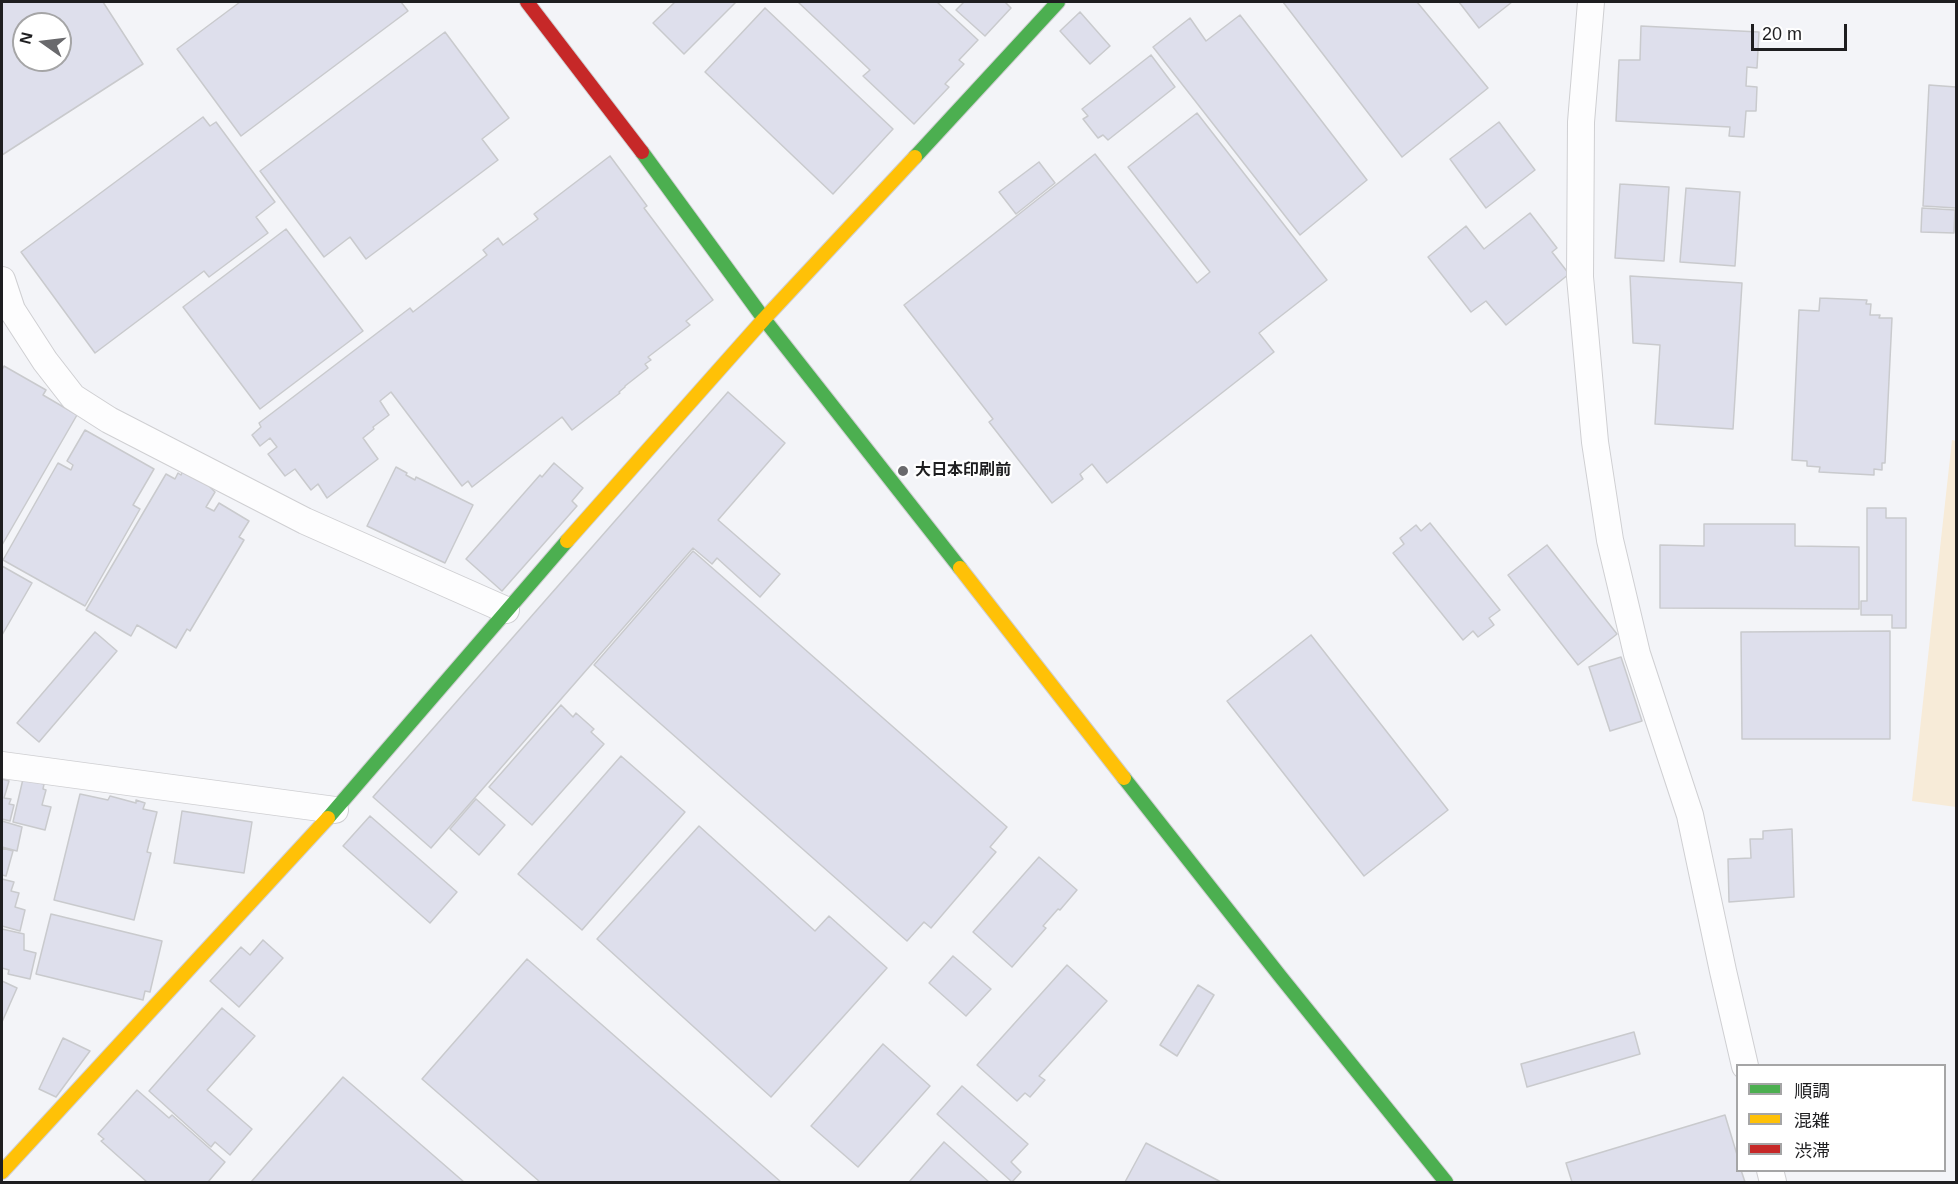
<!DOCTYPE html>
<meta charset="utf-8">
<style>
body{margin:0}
#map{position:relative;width:1958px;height:1184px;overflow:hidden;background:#f3f4f8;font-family:Arial,"Noto Sans JP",sans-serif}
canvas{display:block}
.frame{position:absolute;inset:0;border:3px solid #1e1e20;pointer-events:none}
.legend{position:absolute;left:1736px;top:1064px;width:210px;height:108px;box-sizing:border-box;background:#fff;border:2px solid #a5a5a6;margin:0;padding:8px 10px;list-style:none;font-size:18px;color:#1e1e20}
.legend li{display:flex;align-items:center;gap:12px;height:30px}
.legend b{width:30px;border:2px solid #a5a5a6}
.north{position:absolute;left:12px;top:12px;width:60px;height:60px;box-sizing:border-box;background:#fff;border:2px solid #a5a5a6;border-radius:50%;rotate:284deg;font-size:16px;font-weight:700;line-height:24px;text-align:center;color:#1e1e20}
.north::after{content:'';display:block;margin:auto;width:21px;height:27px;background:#69696c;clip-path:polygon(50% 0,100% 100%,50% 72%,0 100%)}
.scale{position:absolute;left:1751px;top:24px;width:96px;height:27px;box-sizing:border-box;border:3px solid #1e1e20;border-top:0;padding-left:8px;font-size:18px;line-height:21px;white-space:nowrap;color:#1e1e20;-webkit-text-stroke:4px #fff;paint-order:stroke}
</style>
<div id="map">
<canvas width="1958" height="1184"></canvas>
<div class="frame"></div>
<ul class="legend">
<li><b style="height:8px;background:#4caf50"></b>順調</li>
<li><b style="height:8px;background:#ffc107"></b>混雑</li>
<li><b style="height:8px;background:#c62828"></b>渋滞</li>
</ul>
<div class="north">N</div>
<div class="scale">20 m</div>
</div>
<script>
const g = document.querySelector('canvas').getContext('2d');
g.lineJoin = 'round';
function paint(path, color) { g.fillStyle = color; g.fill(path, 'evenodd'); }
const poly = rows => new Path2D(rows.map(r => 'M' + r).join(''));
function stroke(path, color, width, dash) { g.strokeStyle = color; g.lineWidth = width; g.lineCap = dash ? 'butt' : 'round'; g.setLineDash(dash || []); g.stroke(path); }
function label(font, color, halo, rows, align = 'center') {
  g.font = font + ' Arial,"Noto Sans JP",sans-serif'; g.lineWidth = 4.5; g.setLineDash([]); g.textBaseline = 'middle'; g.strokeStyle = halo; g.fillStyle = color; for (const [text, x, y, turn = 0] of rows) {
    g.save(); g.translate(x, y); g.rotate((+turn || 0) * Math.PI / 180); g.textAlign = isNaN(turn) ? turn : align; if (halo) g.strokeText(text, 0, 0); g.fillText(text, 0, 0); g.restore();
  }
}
paint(poly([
 [1952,440,1956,441,1956,807,1912,801]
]), '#f7ebd8');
const building = poly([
 [2,2,103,2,143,64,2,155,2,2],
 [24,24,60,24,60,60,24,60,24,24],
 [240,2,401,2,408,11,241,136,177,49,240,2],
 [675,2,736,2,684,54,653,23,675,2],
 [798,2,937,2,978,40,959,60,964,64,945,84,949,87,914,124,863,76,870,70,798,2],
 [964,2,1005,2,1011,8,985,36,956,10,964,2],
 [1283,2,1417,2,1488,88,1402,157,1283,2],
 [1459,2,1512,2,1479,28,1459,2],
 [765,8,893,129,833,194,705,72,765,8],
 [1080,12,1110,46,1090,64,1060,31,1080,12],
 [1240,15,1367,180,1300,235,1153,47,1190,18,1206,41,1240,15],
 [1641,26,1759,32,1757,68,1747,67,1746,86,1757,87,1756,111,1746,111,1744,137,1729,136,1730,127,1616,121,1619,60,1640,60,1641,26],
 [445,32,509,118,482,139,498,160,366,259,350,237,324,257,260,171,445,32],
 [1151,55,1175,87,1108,140,1103,135,1098,138,1083,119,1088,116,1082,109,1151,55],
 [1929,85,1956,87,1956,208,1923,206,1929,85],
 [1197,113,1327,280,1259,333,1274,352,1107,483,1092,464,1080,474,1083,479,1052,503,989,422,993,419,904,305,1095,154,1197,283,1210,272,1128,167,1197,113],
 [203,117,210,126,216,122,275,202,256,217,268,233,209,277,204,271,95,353,21,252,203,117],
 [1499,122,1535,170,1486,208,1450,159,1499,122],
 [610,156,647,206,644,208,713,300,686,321,690,325,648,357,651,360,645,364,648,368,625,386,625,387,619,392,620,393,572,430,562,417,472,487,468,481,462,486,391,392,380,401,389,415,373,427,374,429,363,438,378,459,327,498,318,484,311,490,295,469,285,476,268,454,277,447,270,438,260,446,252,435,261,427,259,423,410,308,413,312,487,255,483,250,498,238,503,245,538,219,534,214,610,156],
 [1039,162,1055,183,1016,214,999,192,1039,162],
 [1620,184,1669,187,1664,261,1615,258,1620,184],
 [1686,188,1740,192,1735,266,1680,262,1686,188],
 [1922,208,1955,210,1954,233,1921,232,1922,208],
 [1530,213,1557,248,1552,252,1569,274,1506,325,1486,301,1471,312,1428,257,1466,226,1484,249,1530,213],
 [286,229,363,331,260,409,183,307,286,229],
 [1630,276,1742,283,1733,429,1655,424,1660,345,1633,343,1630,276],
 [1820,298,1867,300,1866,304,1871,304,1870,315,1880,315,1879,318,1892,318,1885,463,1882,463,1882,470,1874,469,1874,475,1819,472,1820,467,1807,466,1807,461,1792,460,1799,310,1819,311,1820,298],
 [4,366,46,390,43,395,77,415,2,545,2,370,4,366],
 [728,392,785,443,718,520,780,574,760,597,717,558,712,564,693,548,431,848,373,797,728,392],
 [85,430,154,469,133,505,140,509,85,606,3,560,58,463,71,470,73,465,67,461,85,430],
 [554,463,583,488,572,501,577,506,502,591,466,559,540,475,542,477,554,463],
 [396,467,407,473,406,475,415,480,416,477,473,505,445,563,367,526,396,467],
 [184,469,204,481,215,492,206,507,214,511,219,503,249,521,239,537,244,540,190,631,187,629,176,648,137,625,131,636,86,610,166,474,175,479,178,473,181,475,184,469],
 [1867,508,1886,508,1886,518,1906,518,1906,628,1892,628,1892,615,1861,615,1861,601,1867,601,1867,508],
 [1430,523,1500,610,1489,618,1494,625,1478,637,1473,631,1463,640,1393,553,1404,544,1400,538,1416,525,1421,531,1430,523],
 [1704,524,1795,524,1795,546,1859,547,1859,609,1660,608,1660,545,1704,546,1704,524],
 [1547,545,1617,634,1578,665,1508,575,1547,545],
 [693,551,1007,827,990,847,996,852,931,928,924,922,907,941,594,665,693,551],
 [2,566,32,583,2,635,2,566],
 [1890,631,1890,739,1742,739,1741,632,1890,631],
 [95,632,117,651,39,742,17,723,95,632],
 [1311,635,1448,810,1364,876,1227,701,1311,635],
 [1621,657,1642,721,1610,731,1589,667,1621,657],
 [561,705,573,717,576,713,594,729,591,732,604,744,532,825,489,787,561,705],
 [621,756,685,812,582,930,518,874,621,756],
 [2,779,9,781,4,798,11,799,9,804,14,805,10,821,2,819,2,779],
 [23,779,44,784,43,789,46,790,42,805,51,807,45,830,13,822,23,779],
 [80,794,108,800,110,796,136,803,136,800,145,803,143,809,157,812,147,852,151,853,134,920,54,900,80,794],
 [476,799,505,825,479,855,450,829,476,799],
 [182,811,252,822,244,873,174,863,182,811],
 [370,816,457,892,430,923,343,846,370,816],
 [2,821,22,827,17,851,2,847,2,821],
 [699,826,815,931,829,916,887,968,771,1097,597,939,699,826],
 [1792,829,1794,897,1729,902,1728,859,1751,858,1750,839,1763,839,1763,831,1792,829],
 [2,848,13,851,6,876,2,875,2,848],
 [1039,857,1077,890,1060,910,1058,909,1043,926,1046,928,1012,967,973,932,1039,857],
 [2,879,14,882,11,891,19,893,15,907,25,910,20,931,2,926,2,879],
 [51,914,162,941,150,992,145,991,143,1000,36,974,51,914],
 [2,929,24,934,24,950,36,953,30,979,8,974,9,970,2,968,2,929],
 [263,940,283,958,239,1007,210,981,241,947,250,955,263,940],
 [953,956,991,989,966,1016,929,983,953,956],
 [527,959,781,1182,540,1182,422,1079,527,959],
 [1067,965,1107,1001,1039,1076,1045,1080,1030,1097,1025,1093,1017,1101,977,1065,1067,965],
 [2,981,17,988,2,1022,2,981],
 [1198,985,1214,995,1177,1056,1160,1045,1198,985],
 [222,1008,255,1036,207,1090,252,1129,230,1155,215,1142,211,1147,149,1091,222,1008],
 [1634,1032,1640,1054,1527,1087,1521,1064,1634,1032],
 [63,1038,90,1051,56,1097,39,1089,63,1038],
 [883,1044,930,1086,858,1167,811,1126,883,1044],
 [343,1077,464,1182,251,1182,343,1077],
 [962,1086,1028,1144,1011,1162,1021,1172,1012,1182,937,1114,962,1086],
 [137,1090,169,1118,172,1115,225,1162,208,1182,147,1182,101,1141,104,1139,98,1134,137,1090],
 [1725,1115,1738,1158,1738,1170,1741,1170,1745,1182,1572,1182,1566,1163,1725,1115],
 [944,1142,989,1182,909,1182,944,1142],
 [1146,1143,1221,1182,1125,1182,1146,1143]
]);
paint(building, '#dedfec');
stroke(building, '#c9cacd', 1.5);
const street = poly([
 [1591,2,1581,122,1580,277,1595,442,1610,540,1637,654,1690,815,1723,971,1745,1066],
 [2,280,12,310,45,361,73,397,109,420,305,521,506,610],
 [2,765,335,810],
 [1770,1170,1773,1182]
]);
const fast = poly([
 [642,152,764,319,960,568],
 [915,157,1058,2],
 [1124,778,1280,976,1446,1182],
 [328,818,567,541]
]);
const slow = poly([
 [567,541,764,319,915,157],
 [960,568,1124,778],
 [2,1172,328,818]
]);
const jam = poly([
 [527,2,642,152]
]);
stroke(street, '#cfcfd2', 28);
stroke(fast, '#cfcfd2', 16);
stroke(slow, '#cfcfd2', 16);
stroke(jam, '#cfcfd2', 16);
stroke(street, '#fdfdfe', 26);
stroke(fast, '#4caf50', 14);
stroke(slow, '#ffc107', 14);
stroke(jam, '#c62828', 14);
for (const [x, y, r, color] of [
 [903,471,6,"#69696c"]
]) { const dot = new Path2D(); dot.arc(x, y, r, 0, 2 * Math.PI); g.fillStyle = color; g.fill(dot); stroke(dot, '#fff', 2); }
label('bold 16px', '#1e1e20', '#fff', [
 ["大日本印刷前",915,471]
], 'left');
</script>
